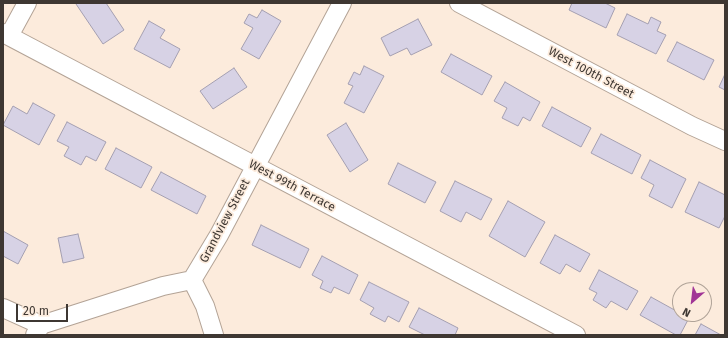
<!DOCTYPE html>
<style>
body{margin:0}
#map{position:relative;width:728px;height:338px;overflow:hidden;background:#fcebdc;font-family:"Fira Sans",sans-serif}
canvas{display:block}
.frame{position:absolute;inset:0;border:4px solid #3e3732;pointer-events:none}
.north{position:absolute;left:672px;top:282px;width:40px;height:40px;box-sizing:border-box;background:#fcebdc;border:1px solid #b0a398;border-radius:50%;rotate:208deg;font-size:11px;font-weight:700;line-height:16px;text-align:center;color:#3e3732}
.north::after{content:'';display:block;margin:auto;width:14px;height:18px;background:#a13596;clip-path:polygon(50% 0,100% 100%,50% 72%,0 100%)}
.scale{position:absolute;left:16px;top:304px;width:52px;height:18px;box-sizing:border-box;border:2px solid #3e3732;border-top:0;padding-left:5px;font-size:12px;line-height:14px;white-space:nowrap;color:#3e3732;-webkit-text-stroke:3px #fcebdc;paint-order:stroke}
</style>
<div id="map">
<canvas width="728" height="338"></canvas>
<div class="frame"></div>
<div class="north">N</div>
<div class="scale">20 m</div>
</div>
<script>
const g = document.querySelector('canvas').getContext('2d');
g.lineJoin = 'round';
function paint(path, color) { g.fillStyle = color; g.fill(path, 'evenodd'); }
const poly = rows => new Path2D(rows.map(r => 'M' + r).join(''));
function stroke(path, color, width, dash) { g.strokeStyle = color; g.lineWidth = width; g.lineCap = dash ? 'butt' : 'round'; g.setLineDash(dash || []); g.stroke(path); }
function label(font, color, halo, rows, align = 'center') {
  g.font = font + ' "Fira Sans",sans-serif'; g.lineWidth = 3.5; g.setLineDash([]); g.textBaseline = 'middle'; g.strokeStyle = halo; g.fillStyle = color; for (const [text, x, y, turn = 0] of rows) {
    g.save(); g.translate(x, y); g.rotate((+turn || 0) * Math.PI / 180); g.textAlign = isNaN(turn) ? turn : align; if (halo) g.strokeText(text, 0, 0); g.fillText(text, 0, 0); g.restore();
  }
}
const building = poly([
 [78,3,106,3,124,30,103,44,76,4,78,3],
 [572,3,605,3,615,8,606,28,569,10,572,3],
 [262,10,281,21,259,59,241,49,253,28,244,23,249,14,257,18,262,10],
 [627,14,648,24,651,17,661,22,657,31,666,35,656,54,617,35,627,14],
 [418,19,432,45,411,55,407,48,390,56,381,38,418,19],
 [149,21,165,30,160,38,180,49,170,68,134,49,149,21],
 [677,42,714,60,704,80,667,61,677,42],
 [451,54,492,76,482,95,441,72,451,54],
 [364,66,384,76,364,113,344,103,353,86,348,84,354,72,360,75,364,66],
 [234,68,247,87,213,109,200,91,234,68],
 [725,74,725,90,719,87,725,74],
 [505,82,540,102,530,121,523,117,518,126,502,118,507,108,494,101,505,82],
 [33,103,55,115,39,145,3,125,13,106,27,114,33,103],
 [552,107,591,128,581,147,542,126,552,107],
 [67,122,106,142,96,161,86,156,81,165,64,156,69,147,57,141,67,122],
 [346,123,368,160,350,172,327,135,346,123],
 [601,134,641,155,632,174,591,153,601,134],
 [116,148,152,167,141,188,105,169,116,148],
 [650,160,686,179,672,208,649,196,654,185,641,178,650,160],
 [398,163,436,182,425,203,388,184,398,163],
 [161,172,206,196,197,214,151,190,161,172],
 [455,181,492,199,481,220,466,212,461,222,440,211,455,181],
 [699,182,725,195,725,216,719,228,685,212,699,182],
 [508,201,545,222,525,257,489,236,508,201],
 [261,225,309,249,300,268,252,245,261,225],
 [3,231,28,245,18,264,3,256,3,231],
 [78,234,84,258,63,263,58,238,78,234],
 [555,235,590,254,580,272,566,264,560,274,540,263,555,235],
 [322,256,358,275,349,294,334,287,331,293,320,288,323,281,312,275,322,256],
 [599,270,638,291,627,310,611,301,606,308,593,300,597,293,589,289,599,270],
 [369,282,409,302,399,322,388,316,385,322,370,314,374,308,360,300,369,282],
 [651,297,689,318,680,335,676,335,640,315,651,297],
 [419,308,458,328,455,335,425,335,409,327,419,308],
 [701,324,721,335,695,335,701,324]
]);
paint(building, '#d7d2e5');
stroke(building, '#a49fb1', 1);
const minor = poly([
 [459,3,692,126,725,141],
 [3,33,576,335],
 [9,36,27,3],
 [192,280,219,235,342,3],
 [192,280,205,306,214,335],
 [3,308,41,325],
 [35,335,41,325,163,286,192,280]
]);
stroke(minor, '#b3a396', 20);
stroke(minor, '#fff', 18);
label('12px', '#3e3732', '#fcebdc', [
 ["West 100th Street",591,73,28],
 ["West 99th Terrace",292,186,28],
 ["Grandview Street",225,221,-62]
]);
</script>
